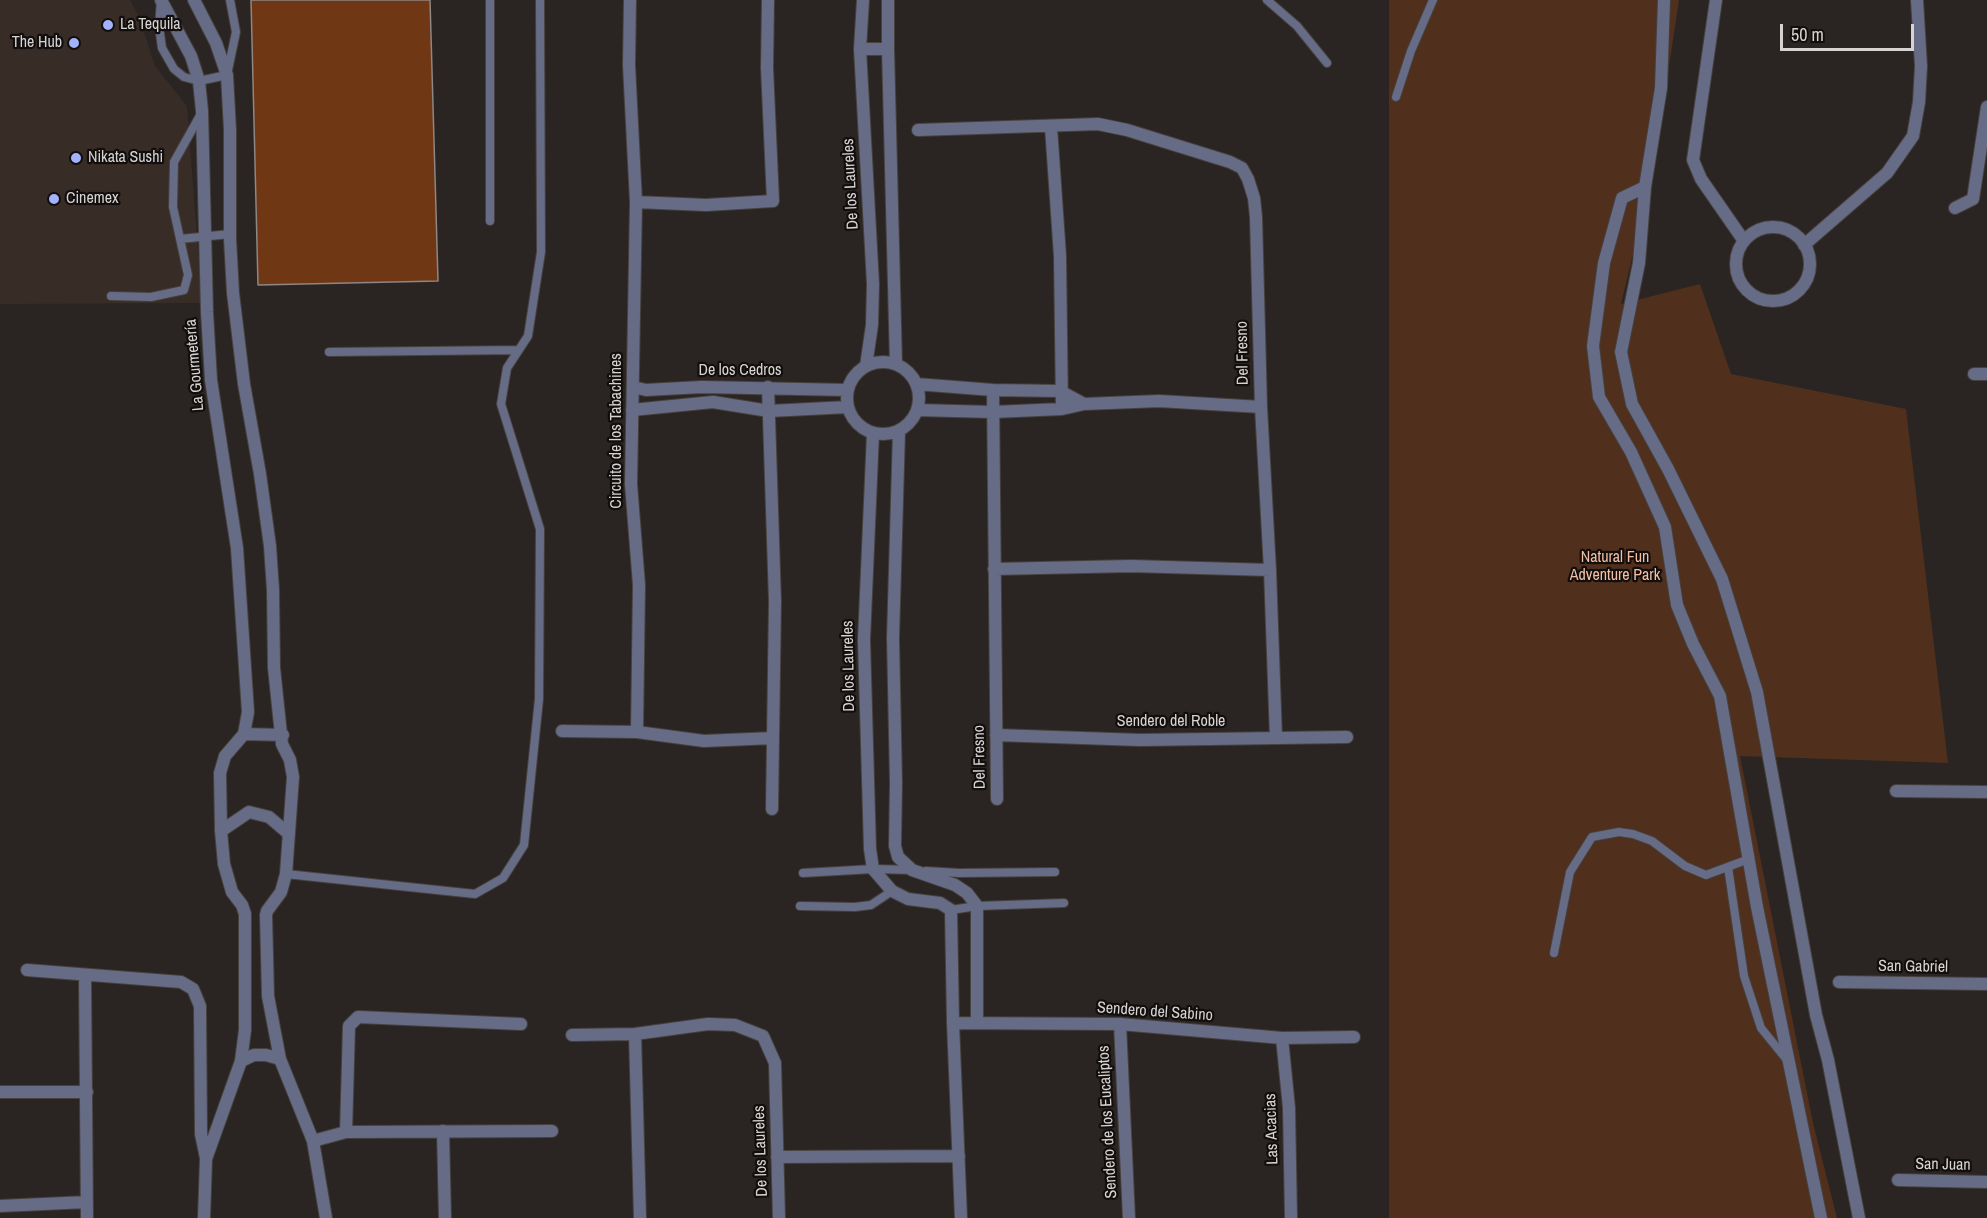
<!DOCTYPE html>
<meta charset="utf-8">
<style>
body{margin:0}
#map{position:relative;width:1987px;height:1218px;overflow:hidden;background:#2a2522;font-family:"Archivo Narrow",sans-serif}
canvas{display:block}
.scale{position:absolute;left:1780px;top:24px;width:134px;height:27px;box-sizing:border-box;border:3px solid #d7d3d1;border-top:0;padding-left:8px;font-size:18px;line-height:21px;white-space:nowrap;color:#d7d3d1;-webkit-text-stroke:4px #110e0d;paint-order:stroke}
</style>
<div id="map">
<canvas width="1987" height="1218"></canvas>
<div class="scale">50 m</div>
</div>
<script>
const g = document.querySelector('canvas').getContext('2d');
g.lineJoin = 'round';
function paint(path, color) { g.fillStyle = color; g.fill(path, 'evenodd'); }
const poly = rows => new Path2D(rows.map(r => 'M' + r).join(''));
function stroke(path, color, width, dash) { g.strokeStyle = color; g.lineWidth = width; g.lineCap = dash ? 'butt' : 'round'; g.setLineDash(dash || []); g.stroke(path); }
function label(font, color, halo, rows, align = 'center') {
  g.font = font + ' "Archivo Narrow",sans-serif'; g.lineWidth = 4.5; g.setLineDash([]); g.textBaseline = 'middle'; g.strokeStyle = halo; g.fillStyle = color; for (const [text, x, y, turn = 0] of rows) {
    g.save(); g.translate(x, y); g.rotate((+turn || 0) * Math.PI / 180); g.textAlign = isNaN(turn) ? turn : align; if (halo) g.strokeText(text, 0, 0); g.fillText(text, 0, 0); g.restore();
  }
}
paint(poly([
 [0,0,130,0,140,20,155,66,187,106,202,303,0,304]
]), '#382c27');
paint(poly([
 [1389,0,1679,0,1654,166,1621,304,1700,284,1731,374,1906,409,1948,763,1740,756,1813,1123,1837,1218,1389,1218]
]), '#502f1c');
const building = poly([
 [251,0,430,0,438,281,258,285,251,0]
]);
paint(building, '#703715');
stroke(building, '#8e8784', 1.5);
const service = poly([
 [161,0,159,26,162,48,174,69,184,77,199,81,227,75,236,32,230,0],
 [490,0,490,221],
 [1267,0,1297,26,1327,63],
 [1396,97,1411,51,1433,0],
 [180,239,230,234],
 [111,296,151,297,184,290,188,275,173,207,174,162,202,112],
 [329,352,518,350],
 [1728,867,1744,976,1761,1028,1787,1060],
 [926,871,959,873,1055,872],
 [803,873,873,869,914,870],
 [286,874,475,894,503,878,524,845,539,699,540,529,501,404,507,368,528,336,541,252,540,0],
 [800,906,855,907,871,905,892,891],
 [951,910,977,906,1064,903],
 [1554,953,1570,872,1592,837,1619,832,1633,834,1652,841,1685,866,1706,875,1749,859]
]);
const minor = poly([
 [161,0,191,56,199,81,202,111,207,312,211,380,237,548,248,712,244,734,225,756,220,773,221,831,224,864,232,892,242,905,245,914,245,1030,241,1061,206,1159,204,1218],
 [194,0,216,43,227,75,230,130,230,239,233,293,244,384,260,474,270,546,273,590,274,668,282,744,290,760,293,777,286,874,281,892,267,911,266,915,268,996,280,1059,313,1141,326,1218],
 [630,0,629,65,636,202,631,484,639,585,637,732],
 [863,0,860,49,873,284,872,325,866,366],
 [888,0,888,49,896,364],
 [1664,0,1661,88,1645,187,1639,263,1621,352,1632,404,1668,469,1722,579,1757,692,1816,1015,1828,1060,1859,1218],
 [1716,0,1693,160,1701,179,1744,241],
 [860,49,888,49],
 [1051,127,1060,256,1062,409],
 [918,130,1098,124,1127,130,1230,162,1242,168,1248,179,1254,198,1256,217,1261,407,1270,570,1276,738],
 [1645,187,1622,198,1604,263,1593,346,1599,397,1631,452,1665,527,1677,605,1693,644,1720,696,1757,907,1821,1218],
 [636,202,706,205,773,201,767,68,768,0],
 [1955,208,1973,199,1987,107],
 '1736 264a37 37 0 1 1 74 0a37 37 0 1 1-74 0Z',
 [1804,245,1887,173,1913,136,1919,102,1921,66,1917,0],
 '847 398a36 36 0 1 1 72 0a36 36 0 1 1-72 0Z',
 [1974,374,1987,374],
 [916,384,993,390,1060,391,1084,404],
 [633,387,646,390,702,387,847,390],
 [768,387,775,601,772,809],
 [993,390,997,799],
 [632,410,713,402,769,411,848,407],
 [917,410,993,412,1062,409,1084,404,1159,401,1261,407],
 [899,431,893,638,896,783,895,846,898,857,912,870,955,885,967,893,977,906,977,1023],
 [873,433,864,640,870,849,873,869,892,891,908,899,940,903,951,910,953,1023,961,1218],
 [994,569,1131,566,1270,570],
 [562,731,637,732,704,741,773,738],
 [244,734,283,735],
 [996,735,1140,740,1347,737],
 [1896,791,1987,792],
 [221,831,249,812,269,817,289,834],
 [27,970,181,982,193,989,200,1006,201,1134,206,1158],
 [85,975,87,1218],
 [1839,982,1987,984],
 [953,1023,1120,1024,1282,1038,1354,1037],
 [1120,1024,1129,1218],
 [635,1034,640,1218],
 [572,1035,635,1034,708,1024,735,1025,763,1036,775,1063,779,1218],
 [1282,1038,1289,1108,1291,1218],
 [241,1061,254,1055,266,1055,280,1059],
 [0,1092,87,1092],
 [443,1131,445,1218],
 [346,1132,349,1026,358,1017,521,1024],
 [313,1141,346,1132,552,1131],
 [777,1157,959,1156],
 [1898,1180,1987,1182],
 [0,1206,87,1202]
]);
stroke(service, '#46413e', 10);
stroke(minor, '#46413e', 14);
stroke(service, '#666c86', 8);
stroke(minor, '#666c86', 12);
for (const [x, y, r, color] of [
 [108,25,6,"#a2b2fd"],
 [74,43,6,"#a2b2fd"],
 [76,158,6,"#a2b2fd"],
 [54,199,6,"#a2b2fd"]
]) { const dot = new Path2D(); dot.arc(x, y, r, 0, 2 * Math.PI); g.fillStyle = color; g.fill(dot); stroke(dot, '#110e0d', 2); }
label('16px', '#d7d3d1', '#110e0d', [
 ["La Tequila",120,25],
 ["The Hub",62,43,"right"],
 ["Nikata Sushi",88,158],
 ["Cinemex",66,199]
], 'left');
label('16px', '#d7d3d1', '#110e0d', [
 ["De los Laureles",851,184,-93],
 ["Del Fresno",1243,353,-91],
 ["La Gourmetería",195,365,-95],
 ["De los Cedros",740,371],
 ["Circuito de los Tabachines",617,431,-90],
 ["De los Laureles",849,666,-91],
 ["Sendero del Roble",1171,722],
 ["Del Fresno",980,757,-91],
 ["San Gabriel",1913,967,1],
 ["Sendero del Sabino",1155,1012,4],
 ["Sendero de los Eucaliptos",1108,1122,-93],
 ["Las Acacias",1272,1129,-92],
 ["De los Laureles",761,1151,-92],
 ["San Juan",1943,1165,1]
]);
label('16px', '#f5bfa2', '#110e0d', [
 ["Natural Fun",1615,558],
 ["Adventure Park",1615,576]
]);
</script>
